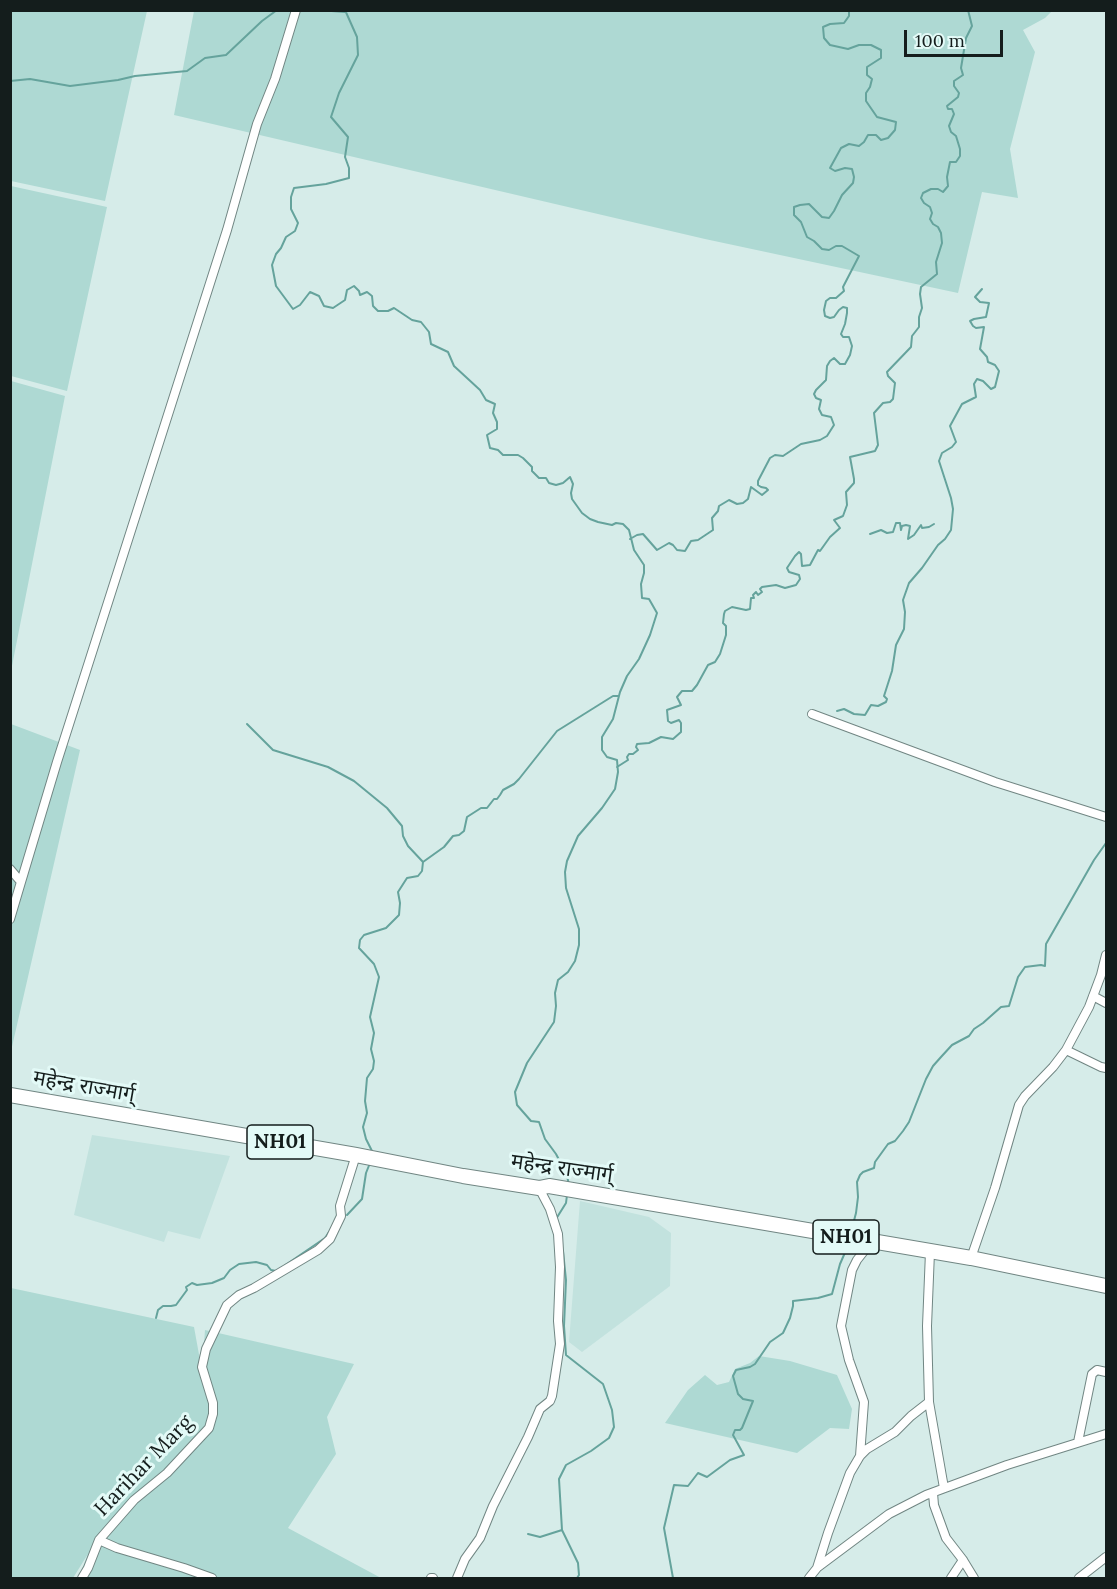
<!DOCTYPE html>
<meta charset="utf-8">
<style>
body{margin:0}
#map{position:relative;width:1117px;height:1589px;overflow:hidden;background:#d6ece9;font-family:Lora,serif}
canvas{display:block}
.frame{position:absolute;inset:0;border:12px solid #141d1c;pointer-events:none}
.scale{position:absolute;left:904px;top:30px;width:99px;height:27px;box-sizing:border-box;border:3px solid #141d1c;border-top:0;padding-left:8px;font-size:18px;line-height:21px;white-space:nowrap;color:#141d1c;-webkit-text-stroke:4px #e3faf7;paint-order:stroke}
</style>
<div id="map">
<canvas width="1117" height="1589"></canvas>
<div class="frame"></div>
<div class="scale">100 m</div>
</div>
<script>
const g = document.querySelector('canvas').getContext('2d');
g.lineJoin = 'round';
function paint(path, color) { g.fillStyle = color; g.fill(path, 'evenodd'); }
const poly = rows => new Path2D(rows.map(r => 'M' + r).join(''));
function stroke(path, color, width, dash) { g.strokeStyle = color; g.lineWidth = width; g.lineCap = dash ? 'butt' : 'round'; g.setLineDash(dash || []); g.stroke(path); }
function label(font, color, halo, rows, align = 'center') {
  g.font = font + ' Lora,"Noto Sans Devanagari",serif'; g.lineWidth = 6; g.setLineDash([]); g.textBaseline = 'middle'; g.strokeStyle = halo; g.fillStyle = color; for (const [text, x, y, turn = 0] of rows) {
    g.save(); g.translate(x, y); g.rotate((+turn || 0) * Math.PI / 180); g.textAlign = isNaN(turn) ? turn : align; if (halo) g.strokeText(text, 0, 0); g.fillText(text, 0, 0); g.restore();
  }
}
paint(poly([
 [92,1135,230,1156,200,1239,168,1231,164,1242,74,1215],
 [580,1201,649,1217,671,1233,670,1286,582,1352,569,1342]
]), '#c2e2de');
paint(poly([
 [11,10,147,11,105,201,11,181],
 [194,11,1052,11,1045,18,1023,30,1035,52,1010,149,1018,198,982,192,958,293,705,239,174,115],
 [11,186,107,207,67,391,11,376],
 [11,381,65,396,11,671,10,381],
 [11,724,80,750,11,1051],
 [11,1288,194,1327,202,1371,205,1330,354,1364,327,1417,336,1454,288,1528,381,1578,77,1578,79,1576,88,1554,73,1578,11,1578],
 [759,1356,790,1361,837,1375,852,1409,849,1429,830,1428,797,1453,665,1423,688,1390,705,1375,717,1385,729,1382,735,1369,750,1363]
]), '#aed9d3');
stroke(poly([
 [318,10,345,12],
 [345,10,357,37,358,55,339,93,331,117,348,137,345,157,349,168,349,178,326,184,294,188,291,197,291,209,298,223,295,231,286,237,281,248,276,254,272,265,276,286,293,309,300,305,310,292,319,296,324,306,333,308,345,300,347,290,354,286,359,291,360,295,367,292,372,296,373,306,378,311,388,311,394,308,412,320,421,322,429,332,431,344,448,352,454,366,480,390,486,400,495,404,493,413,497,422,497,429,487,435,490,448,498,450,503,455,518,455,523,458,532,467,532,471,539,478,546,478,549,483,556,485,563,483,570,477,573,484,571,493,572,499,582,513,590,519,598,522,612,525,616,523,623,524,629,530,634,550,644,565,644,573,641,584,642,598,649,599,657,613,650,635,639,659,627,676,620,692,613,719,602,737,602,750,607,757,617,760,618,772,615,789,602,808,578,836,567,861,565,872,566,888,579,929,579,945,575,961,568,972,558,980,555,993,556,1006,554,1022,527,1063,515,1092,517,1105,531,1121,539,1122,545,1139,556,1154,566,1173,569,1184],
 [10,81,30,79,70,86,118,80,135,76,187,71,205,58,226,55,262,21,277,10],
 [896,523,900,523,901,530,902,526,906,525,910,526,908,539,914,535,921,525,922,528,929,527,934,524],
 [870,534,881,530,887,533,893,532,896,523],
 [630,539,637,535,643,534,657,550,669,543,673,545,677,550,685,551,691,541,698,540,713,530,712,518,718,511,719,506,729,500,737,504,743,503,748,499,751,487,762,495,768,490,766,488,761,487,758,485,758,481,770,458,775,455,783,456,801,444,820,440,827,436,834,425,831,417,822,415,819,409,821,400,816,398,814,394,816,390,826,380,827,366,830,361,834,358,840,364,845,364,850,355,852,346,849,337,843,337,841,334,845,324,847,313,847,308,843,307,839,310,834,317,830,318,825,316,824,310,826,301,830,298,836,298,844,291,843,287,859,256,842,246,836,246,829,250,822,249,814,241,807,237,801,222,794,215,794,207,800,205,809,204,822,217,829,218,834,211,842,195,853,183,854,177,852,169,845,168,835,171,830,168,841,148,849,144,859,146,864,142,868,135,876,135,881,140,888,138,895,130,896,122,877,117,866,101,866,93,870,87,872,79,867,75,867,67,881,58,881,50,871,45,859,45,848,49,830,45,824,38,823,27,830,24,844,23,849,16,849,10],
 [837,711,844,709,854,714,865,715,871,705,878,706,886,702,887,699,884,696,892,671,896,645,904,629,905,612,903,600,909,583,922,568,938,545,945,539,951,530,953,509,951,498,939,461,942,453,952,447,956,442,950,426,962,404,976,397,974,384,977,379,983,381,991,389,995,387,999,371,995,365,988,362,987,357,980,349,984,327,976,328,973,326,970,321,974,319,986,317,989,303,980,302,975,297,982,289],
 [247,724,273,750,328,767,354,781,387,808,402,826,403,836,408,846,423,862,422,871,418,876,407,878,398,892,400,903,399,915,386,928,364,935,360,940,359,948,374,964,379,977,370,1017,374,1033,371,1049,374,1061,373,1069,367,1078,365,1101,367,1113,363,1127,366,1139,372,1151,371,1154],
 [617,767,628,760,627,757,629,754,633,754,638,750,636,747,637,744,649,743,661,737,673,739,681,732,681,723,679,720,671,723,668,721,667,710,681,705,677,697,682,691,692,691,697,685,708,665,715,662,720,654,726,635,726,626,723,623,724,614,725,611,732,607,746,610,750,609,751,598,754,598,753,595,756,592,758,595,762,592,760,589,762,587,776,585,785,588,796,585,800,579,799,575,789,572,787,568,795,556,799,552,801,554,802,566,810,565,818,550,820,551,830,537,840,528,834,520,843,516,847,505,846,492,854,483,854,479,850,457,875,451,878,445,874,413,883,403,890,402,893,399,895,383,888,376,887,372,911,347,912,336,919,327,919,317,922,308,920,294,921,287,937,274,936,262,942,243,941,233,938,227,933,224,930,219,932,213,930,207,924,203,921,198,923,193,931,189,938,189,943,192,948,186,947,177,950,162,956,162,960,156,960,149,956,136,951,132,949,126,954,114,952,109,948,109,947,106,958,97,959,93,954,86,954,81,963,75,961,68,966,38,972,26,968,10],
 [423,862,444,847,453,836,459,835,464,831,467,817,481,808,487,808,494,799,497,799,500,795,503,790,514,784,519,779,557,731,613,696,619,696],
 [347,1215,362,1199,366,1173,370,1163],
 [556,1219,566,1203,567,1195],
 [851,1232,856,1213,858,1197,857,1182,860,1175,863,1172,874,1168,875,1162,888,1144,895,1141,903,1131,909,1122,926,1079,933,1066,941,1057,952,1045,969,1036,974,1029,983,1023,1001,1007,1009,1006,1018,977,1025,967,1041,965,1045,966,1046,944,1094,860,1106,843],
 [563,1251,566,1280,564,1326,566,1355,603,1384,612,1410,614,1427,609,1438,591,1451,566,1465,559,1479,562,1530,578,1563,579,1575,577,1578],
 [284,1266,325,1238,329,1232],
 [156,1318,158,1310,163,1306,171,1306,176,1305,187,1290,186,1287,192,1283,197,1285,212,1283,224,1278,230,1270,239,1264,256,1262,267,1265,271,1270,276,1271],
 [528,1534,540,1537,562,1530],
 [673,1578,664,1528,674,1485,688,1486,698,1473,707,1477,730,1460,744,1455,733,1435,735,1430,740,1430,742,1428,753,1401,743,1399,738,1394,733,1376,736,1370,750,1367,755,1364,770,1342,783,1333,790,1318,793,1306,793,1301,818,1298,832,1294,840,1264,847,1248]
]), '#65a39c', 2);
const minor = poly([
 [812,714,995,782,1106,817],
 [10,869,21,882,10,919],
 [21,882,57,762,227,230,257,124,275,79,296,10],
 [1093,996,1106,1003],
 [1066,1050,1101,1067,1106,1068],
 [971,1258,995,1188,1019,1105,1025,1096,1053,1067,1066,1050,1089,1007,1101,975,1106,955],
 [929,1402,944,1488],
 [1078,1442,1092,1374,1097,1370,1106,1372],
 [860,1456,864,1402,849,1360,841,1326,852,1270,857,1260,872,1241],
 [933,1493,934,1505,946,1538,963,1560,974,1578],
 [99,1540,117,1548,184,1568,212,1578],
 [818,1567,889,1514,926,1495,1007,1465,1106,1434],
 [82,1578,88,1568,99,1540,134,1500,167,1473,209,1428,213,1414,213,1403,202,1367,206,1349,227,1305,239,1295,254,1288,318,1250,330,1239,341,1216,340,1206,356,1155],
 [431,1578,433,1578],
 [457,1578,465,1559,480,1538,493,1506,528,1437,540,1409,550,1401,552,1396,560,1344,558,1321,560,1267,558,1234,550,1209,539,1188],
 [809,1578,817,1568,828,1533,850,1473,860,1456,867,1449,895,1432,911,1416,929,1402,927,1326,930,1252],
 [951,1578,963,1560],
 [1079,1578,1106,1557]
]);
const trunk = poly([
 [10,1095,356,1155,463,1176,539,1188,549,1186,971,1258,1106,1286]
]);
stroke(minor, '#718683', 10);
stroke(trunk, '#718683', 16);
stroke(minor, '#fff', 8);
stroke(trunk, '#fff', 14);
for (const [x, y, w] of [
 [280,1142,66],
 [846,1237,66]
]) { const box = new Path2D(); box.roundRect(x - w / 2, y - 17, w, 34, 4.5); g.fillStyle = '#e3faf7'; g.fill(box); stroke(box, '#141d1c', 1.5); }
label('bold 20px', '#141d1c', null, [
 ["NH01",280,1142],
 ["NH01",846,1237]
]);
label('21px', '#141d1c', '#e3faf7', [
 ["महेन्द्र राज्मार्ग्",84,1087,10],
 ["महेन्द्र राज्मार्ग्",562,1169,8],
 ["Harihar Marg",144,1466,-46]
]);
</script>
